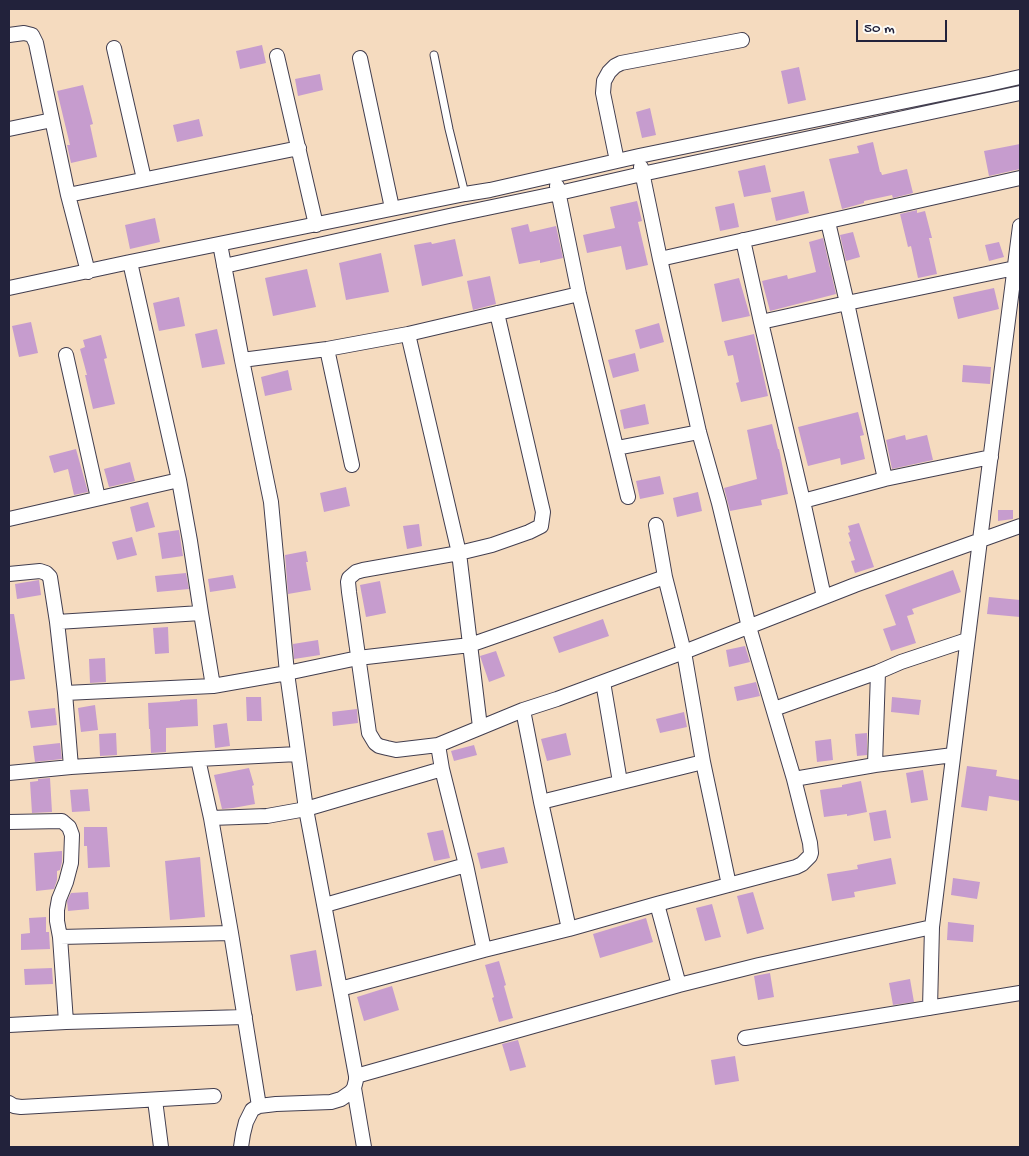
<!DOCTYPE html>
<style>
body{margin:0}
#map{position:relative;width:1029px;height:1156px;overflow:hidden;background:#f5dbbf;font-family:"Gochi Hand",sans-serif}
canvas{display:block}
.frame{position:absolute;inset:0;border:10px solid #22223b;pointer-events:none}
.scale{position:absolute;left:856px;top:20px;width:91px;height:22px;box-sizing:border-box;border:2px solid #22223b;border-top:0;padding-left:6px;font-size:15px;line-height:18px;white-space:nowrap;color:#22223b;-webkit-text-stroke:4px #fdfcf7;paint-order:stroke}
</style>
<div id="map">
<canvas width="1029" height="1156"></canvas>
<div class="frame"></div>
<div class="scale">50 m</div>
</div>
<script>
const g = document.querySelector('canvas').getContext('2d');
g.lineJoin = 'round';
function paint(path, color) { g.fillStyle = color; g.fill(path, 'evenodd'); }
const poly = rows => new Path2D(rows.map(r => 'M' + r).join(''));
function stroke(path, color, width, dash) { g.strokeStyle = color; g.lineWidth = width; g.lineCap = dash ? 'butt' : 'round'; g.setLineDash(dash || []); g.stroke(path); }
paint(poly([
 [262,45,266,63,240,69,236,51],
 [799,67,806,100,788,104,781,71],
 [320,74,323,90,298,96,295,79],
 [83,85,93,124,90,125,97,157,71,163,67,145,70,145,57,91],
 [650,108,656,135,642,138,636,112],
 [199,119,203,136,177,142,173,125],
 [873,142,880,172,881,172,882,175,907,169,913,193,893,198,892,195,864,201,864,203,842,209,829,159,859,153,857,146],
 [1020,144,1020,169,989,176,984,151],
 [765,165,771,192,744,197,738,171],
 [804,191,809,213,776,221,771,198],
 [637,201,642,221,638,222,648,265,626,270,621,246,587,253,583,235,615,228,610,207],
 [734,203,739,227,720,231,715,207],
 [917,210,917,213,925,211,932,238,929,238,937,274,918,278,911,246,908,247,900,214],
 [155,218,160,242,130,249,125,225],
 [528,224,530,232,556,226,563,258,540,263,540,260,519,264,511,228],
 [853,232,860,257,846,261,840,235],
 [823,238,836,294,770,311,762,281,787,275,788,279,816,272,809,242],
 [455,239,463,276,422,286,414,245,431,242,432,244],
 [999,242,1004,257,989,261,985,245],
 [381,253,389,292,346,300,339,263],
 [307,269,316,307,273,316,265,278],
 [490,276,496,304,473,310,467,281],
 [739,278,750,316,722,322,714,284],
 [994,288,999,309,958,319,953,297],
 [179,297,185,326,159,331,153,303],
 [31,322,38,353,19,357,12,326],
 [659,323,664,342,640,349,635,330],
 [217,329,225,364,202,368,195,334],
 [754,334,768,396,741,402,736,383,739,382,733,355,728,356,724,341],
 [101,335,107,358,104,359,115,404,93,409,85,375,87,375,80,349,85,347,83,340],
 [635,353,639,371,613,378,608,360],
 [963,365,991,367,990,384,962,382],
 [288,370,292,390,265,396,261,377],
 [645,404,649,424,624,429,620,410],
 [858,412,864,435,860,436,865,459,841,465,840,458,808,466,798,427],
 [772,424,778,449,779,449,788,494,761,500,762,505,730,511,724,488,757,479,747,430],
 [905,435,906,440,927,435,933,460,892,469,886,440],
 [76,449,88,492,74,495,68,469,54,473,49,456],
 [130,462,135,481,109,487,104,469],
 [660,476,664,494,640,499,636,481],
 [346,487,350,506,324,512,320,493],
 [698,492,702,511,677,517,673,498],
 [148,502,155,527,136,532,130,507],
 [998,510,1013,510,1013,519,998,521],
 [859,523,874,567,855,573,851,561,855,560,849,542,851,541,848,533,850,532,848,526],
 [419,524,422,546,407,549,403,526],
 [179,530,183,556,162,559,158,533],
 [132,537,137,555,117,560,112,542],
 [306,551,308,562,306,562,311,590,288,594,285,555],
 [953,570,961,592,912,609,914,614,907,616,916,643,891,651,883,629,896,625,885,595],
 [186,573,189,589,157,592,155,576],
 [233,575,236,588,210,592,208,579],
 [39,580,41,595,17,599,15,584],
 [380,581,386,613,366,617,360,585],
 [989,597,1020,600,1020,617,987,614],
 [9,614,14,614,25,679,9,681],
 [603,619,609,636,559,653,553,637],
 [168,627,169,653,155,654,153,628],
 [318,640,320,655,294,659,293,644],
 [745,646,750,662,729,667,726,650],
 [496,651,505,676,489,682,480,656],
 [105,658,106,682,90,683,89,659],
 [756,682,760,696,737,701,734,687],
 [246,697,261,697,262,721,247,721],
 [892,697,921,700,919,715,891,712],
 [197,699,198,726,166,728,166,752,151,753,150,729,149,729,148,703,180,701,180,700],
 [95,705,98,730,81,732,78,708],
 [55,708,57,725,31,728,28,711],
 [357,709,358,723,333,726,332,712],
 [684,712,687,727,660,733,656,719],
 [227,723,230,746,215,748,213,725],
 [116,733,117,755,100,756,99,734],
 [566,733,571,755,547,761,541,739],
 [867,733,867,755,857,756,855,734],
 [831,739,833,760,817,762,815,741],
 [60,743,62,759,35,762,33,746],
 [474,745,477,755,454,761,451,751],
 [967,766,997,770,996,776,1020,780,1020,801,989,796,987,811,961,807],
 [249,768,254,785,252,786,255,804,233,808,222,809,214,775],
 [923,770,928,800,911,803,906,773],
 [50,778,52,812,32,813,30,782,38,781,38,779],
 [861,781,867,812,847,816,847,814,824,817,820,790,842,787,842,785],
 [88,789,90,811,72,812,70,790],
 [886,810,891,838,874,841,869,813],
 [84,827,107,827,110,867,88,868,87,846,84,846],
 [443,830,450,858,434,861,427,833],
 [504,847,508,863,481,869,477,853],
 [62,851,62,862,60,870,57,871,57,880,54,889,36,891,34,853],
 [200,857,205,917,170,920,165,861],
 [891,858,896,884,854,892,855,897,832,901,827,874,858,869,857,865],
 [953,878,980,882,977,899,951,895],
 [88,892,89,909,68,911,67,901,71,893],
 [753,892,764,929,747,934,737,896],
 [712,904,721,937,705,941,696,908],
 [46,917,46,932,49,932,50,949,21,950,21,934,30,933,29,918],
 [646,918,653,942,600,958,593,934],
 [948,922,974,925,973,942,947,940],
 [316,950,322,986,296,991,290,955],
 [499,961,506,985,504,986,513,1018,499,1022,492,998,494,997,485,965],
 [52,968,53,984,25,985,24,969],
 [770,973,774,997,758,1000,754,976],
 [910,979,914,1002,893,1005,889,983],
 [392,986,399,1010,364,1021,357,997],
 [518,1040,526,1067,510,1071,502,1044],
 [735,1056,739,1081,715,1085,711,1060]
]), '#c69cce');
const service = poly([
 [434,55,449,129,465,194]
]);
const minor = poly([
 [9,35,24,33,32,35,36,43,68,195,88,272],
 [114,48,144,179],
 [277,56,316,225],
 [360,58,392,208],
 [9,129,52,120],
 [617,161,603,93,604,81,609,72,615,66,621,63,742,40],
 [641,167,660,259,1020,178],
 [557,186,579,294,628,497],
 [68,195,299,148],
 [828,222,847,303,1015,268],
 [743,240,761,322,847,303,885,479],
 [220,244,242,360,327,349,408,334,579,294],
 [224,266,449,216,559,193,642,174,1020,93],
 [9,288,130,262],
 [497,313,543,512,541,526,529,532,492,545,459,553,363,570,356,572,349,578,348,582,349,592,369,733,375,743,379,746,387,748,396,750,438,745,523,710,557,699,684,652,855,585,1020,526],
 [761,322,803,501,824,597],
 [408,334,459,553,480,727],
 [327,349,352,465],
 [66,355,98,498],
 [617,448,699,432],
 [179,480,190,541,201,613,213,686,287,673,358,658,470,645,665,577],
 [803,501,885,479,991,457],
 [9,519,179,480,130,262,465,194,490,190,639,156,989,84,1020,77],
 [656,525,665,577,684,652,703,762],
 [9,574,40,571,46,573,50,577,57,622,65,693,213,686],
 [57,622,201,613],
 [603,682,620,782],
 [65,693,71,767],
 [774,709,878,672,901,662,967,640],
 [523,710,541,802,569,929],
 [198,759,298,754],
 [875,765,953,755],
 [442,769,466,865],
 [9,773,71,767,198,759,211,818,231,933,259,1106],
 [794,779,875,765,878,672],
 [541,802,703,762,729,885],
 [211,818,267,816,306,809,287,673,271,502,242,360],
 [9,822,62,821,69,827,72,835,71,863,66,882,59,899,57,910,57,921,60,937,66,1022],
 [657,904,679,985],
 [325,905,466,865,484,950],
 [60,937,231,933],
 [340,989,484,950,569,929,657,904,796,867,802,864,810,856,811,853,810,843,794,779,749,627,719,503,699,432,660,259],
 [930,1008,932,927],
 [9,1025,66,1022,245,1017],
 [745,1038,1020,993],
 [356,1076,679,985,759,965,932,927,980,540,1020,226],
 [354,1088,364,1147],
 [155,1100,161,1147],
 [9,1103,14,1106,21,1107,214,1096],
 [241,1147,243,1134,246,1122,252,1110,255,1108,259,1106,276,1104,331,1102,341,1099,351,1092,354,1088,356,1080,356,1076,340,989,306,809,442,769,438,745]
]);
stroke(service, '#423e4f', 9);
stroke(minor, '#423e4f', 16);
stroke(service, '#fff', 7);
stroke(minor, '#fff', 14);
</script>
